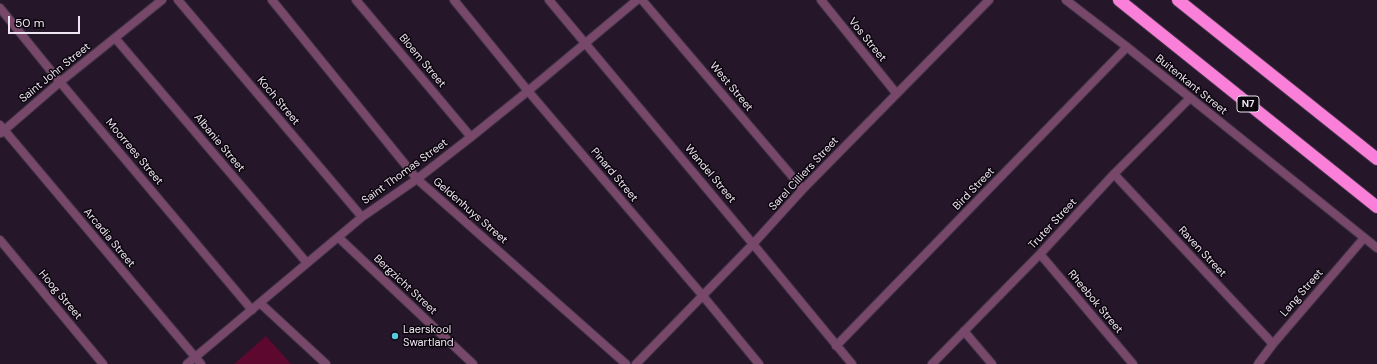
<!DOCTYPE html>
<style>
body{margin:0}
#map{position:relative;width:1377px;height:364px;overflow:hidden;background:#25162a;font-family:"DM Sans",sans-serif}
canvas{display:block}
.scale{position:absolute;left:8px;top:16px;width:72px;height:18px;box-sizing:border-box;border:2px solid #efe4f2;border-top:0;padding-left:5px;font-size:12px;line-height:14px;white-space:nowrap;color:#efe4f2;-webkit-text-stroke:3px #0a050c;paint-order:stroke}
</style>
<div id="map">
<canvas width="1377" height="364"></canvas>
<div class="scale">50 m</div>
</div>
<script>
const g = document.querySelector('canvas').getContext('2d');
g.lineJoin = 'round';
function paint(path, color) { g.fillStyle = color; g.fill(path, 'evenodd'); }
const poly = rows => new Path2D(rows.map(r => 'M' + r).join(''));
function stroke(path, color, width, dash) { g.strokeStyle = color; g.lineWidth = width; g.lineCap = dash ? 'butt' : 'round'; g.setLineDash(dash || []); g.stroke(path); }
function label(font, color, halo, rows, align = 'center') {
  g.font = font + ' "DM Sans",sans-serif'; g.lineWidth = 3; g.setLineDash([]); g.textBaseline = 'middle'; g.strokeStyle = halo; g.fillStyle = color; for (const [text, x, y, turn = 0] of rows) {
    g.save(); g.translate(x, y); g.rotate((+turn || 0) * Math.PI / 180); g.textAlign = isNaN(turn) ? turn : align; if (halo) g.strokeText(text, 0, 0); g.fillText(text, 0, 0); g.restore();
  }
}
paint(poly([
 [266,336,291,364,234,364]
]), '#5c082f');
const minor = poly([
 [178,0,362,217],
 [272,0,417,179,626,364],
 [356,0,471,137],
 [454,0,528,91,703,296,759,364],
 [549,0,753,244,852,364],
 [642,0,803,189],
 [821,0,896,93],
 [1066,0,1127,47,1377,248],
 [0,8,60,82,252,310],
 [115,38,307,263],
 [0,125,201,364],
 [1,133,60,82,162,0],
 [1114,174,1273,344],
 [339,238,473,364],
 [0,240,103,364],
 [1040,254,1133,364],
 [260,303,326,364],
 [964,331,992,364],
 [836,346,1127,47],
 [187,364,362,217,417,179,471,137,528,91,637,0],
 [636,364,753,244,803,189,989,0],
 [932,364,1040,254,1114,174,1190,98],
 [1258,364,1273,344,1364,238]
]);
const motorway = poly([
 [1119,0,1377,207],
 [1178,0,1377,159]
]);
stroke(minor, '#413346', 10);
stroke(motorway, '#413346', 14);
stroke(minor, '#78486a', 8);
stroke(motorway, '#fa7fd9', 12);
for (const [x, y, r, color] of [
 [395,336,4,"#55cadf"]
]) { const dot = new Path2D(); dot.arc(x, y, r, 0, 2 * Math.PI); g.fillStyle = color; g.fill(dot); stroke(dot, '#0a050c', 1.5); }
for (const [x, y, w] of [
 [1248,104,22]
]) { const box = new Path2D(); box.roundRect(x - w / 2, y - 8, w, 16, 3); g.fillStyle = '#0a050c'; g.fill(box); stroke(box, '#efe4f2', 1); }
label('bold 10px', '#efe4f2', null, [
 ["N7",1248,104]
]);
label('11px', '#efe4f2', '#0a050c', [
 ["Vos Street",867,40,51],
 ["Bloem Street",422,61,50],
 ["Saint John Street",55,73,-39],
 ["Buitenkant Street",1191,85,39],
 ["West Street",731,87,50],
 ["Koch Street",278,101,50],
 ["Albanie Street",219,143,50],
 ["Moorrees Street",134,152,50],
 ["Saint Thomas Street",405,172,-36],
 ["Wandel Street",710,174,50],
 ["Sarel Cilliers Street",804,174,-47],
 ["Pinard Street",614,175,50],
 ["Bird Street",974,189,-46],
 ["Geldenhuys Street",470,211,41],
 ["Truter Street",1053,224,-47],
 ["Arcadia Street",109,238,50],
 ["Raven Street",1202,252,47],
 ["Bergzicht Street",405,285,43],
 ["Lang Street",1302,293,-49],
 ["Hoog Street",60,295,50],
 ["Rheebok Street",1095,302,50]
]);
label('11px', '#efe4f2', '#0a050c', [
 ["Laerskool",403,330],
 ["Swartland",403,343]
], 'left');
</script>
